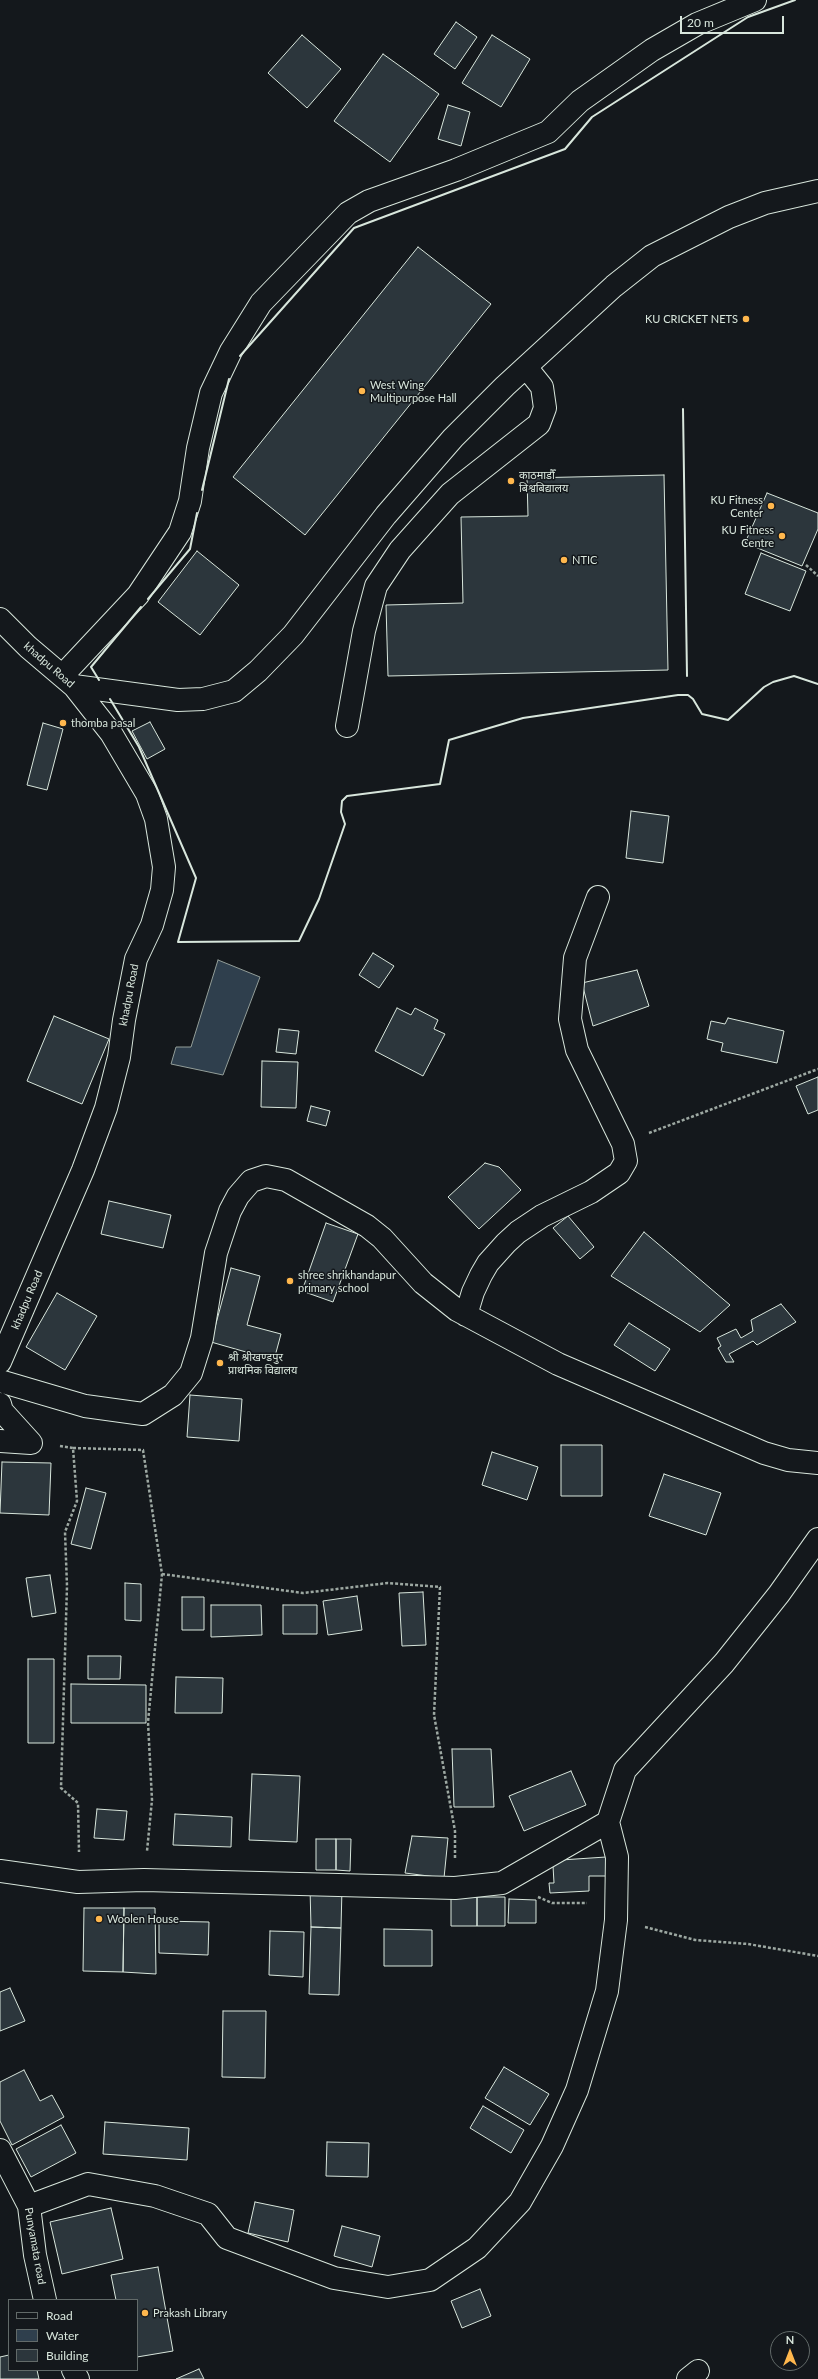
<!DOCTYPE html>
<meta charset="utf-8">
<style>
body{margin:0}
#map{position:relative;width:818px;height:2379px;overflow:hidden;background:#14181c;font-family:Lato,sans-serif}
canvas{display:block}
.legend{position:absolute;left:8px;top:2299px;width:130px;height:72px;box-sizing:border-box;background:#14181c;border:1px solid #626a69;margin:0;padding:5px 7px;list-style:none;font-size:12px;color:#d8e6dc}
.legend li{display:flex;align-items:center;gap:8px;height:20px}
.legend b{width:20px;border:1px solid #626a69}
.north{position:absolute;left:770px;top:2331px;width:40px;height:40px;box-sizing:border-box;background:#14181c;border:1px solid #626a69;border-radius:50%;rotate:0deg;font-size:11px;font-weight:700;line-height:16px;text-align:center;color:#d8e6dc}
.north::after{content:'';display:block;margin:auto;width:14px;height:18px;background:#ffb74d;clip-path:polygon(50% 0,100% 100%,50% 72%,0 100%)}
.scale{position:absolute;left:680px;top:16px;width:104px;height:18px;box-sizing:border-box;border:2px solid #d8e6dc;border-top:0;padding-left:5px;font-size:12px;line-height:14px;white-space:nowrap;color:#d8e6dc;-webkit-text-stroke:3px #14181c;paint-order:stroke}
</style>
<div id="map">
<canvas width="818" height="2379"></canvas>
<ul class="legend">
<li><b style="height:5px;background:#14181c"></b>Road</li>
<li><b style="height:11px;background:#2f3f4d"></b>Water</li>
<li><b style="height:11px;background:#2c363c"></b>Building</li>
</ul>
<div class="north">N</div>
<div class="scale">20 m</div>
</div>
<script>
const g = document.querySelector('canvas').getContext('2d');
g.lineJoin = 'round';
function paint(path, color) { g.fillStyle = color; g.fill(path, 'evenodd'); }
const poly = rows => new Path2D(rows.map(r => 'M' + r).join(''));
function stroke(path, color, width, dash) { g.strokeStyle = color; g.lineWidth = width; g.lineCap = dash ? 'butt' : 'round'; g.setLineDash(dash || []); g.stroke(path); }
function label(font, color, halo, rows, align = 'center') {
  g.font = font + ' Lato,"Noto Sans Devanagari",sans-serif'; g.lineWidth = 3; g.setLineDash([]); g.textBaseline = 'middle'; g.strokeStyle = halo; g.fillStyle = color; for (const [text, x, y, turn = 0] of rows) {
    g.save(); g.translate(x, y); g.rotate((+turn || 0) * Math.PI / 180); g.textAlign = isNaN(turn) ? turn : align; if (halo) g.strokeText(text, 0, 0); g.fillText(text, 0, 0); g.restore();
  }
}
const water = poly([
 [218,960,260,977,223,1075,171,1064,176,1047,191,1047,218,960]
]);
paint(water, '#2f3f4d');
stroke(water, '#939e99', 1);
const building = poly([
 [456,22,477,37,455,69,434,54,456,22],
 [302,35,341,69,307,108,268,73,302,35],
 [492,35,530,59,501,107,462,83,492,35],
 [383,54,439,94,390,162,334,121,383,54],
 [448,105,470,112,461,146,438,139,448,105],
 [418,247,491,304,305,535,233,477,418,247],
 [664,475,668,670,388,676,386,605,463,603,461,517,528,516,527,478,664,475],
 [767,493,818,513,818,529,802,566,745,543,767,493],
 [197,551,239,585,200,635,158,602,197,551],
 [761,553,806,571,790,611,745,594,761,553],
 [150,722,165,749,147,759,132,731,150,722],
 [43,723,63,729,47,790,27,785,43,723],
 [631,811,669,816,663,863,626,858,631,811],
 [373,953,394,966,379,988,359,975,373,953],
 [637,970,649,1006,593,1026,582,983,637,970],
 [397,1008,411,1015,415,1008,438,1020,434,1029,445,1034,423,1076,375,1051,397,1008],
 [54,1016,109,1039,82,1104,27,1081,54,1016],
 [728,1018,784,1031,777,1063,721,1051,723,1043,707,1039,711,1021,725,1024,728,1018],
 [279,1029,299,1031,296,1054,276,1052,279,1029],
 [262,1061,298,1062,296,1108,261,1107,262,1061],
 [818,1077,818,1110,808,1114,796,1086,818,1077],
 [311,1106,330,1111,326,1126,307,1121,311,1106],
 [485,1163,499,1167,521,1190,479,1229,448,1197,485,1163],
 [109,1201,171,1215,163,1248,101,1234,109,1201],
 [568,1216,594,1247,580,1259,553,1228,568,1216],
 [326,1223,358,1234,333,1302,302,1291,326,1223],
 [644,1232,730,1305,700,1332,611,1276,644,1232],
 [231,1268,260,1276,247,1325,281,1334,274,1360,211,1342,231,1268],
 [57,1293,97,1316,65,1370,26,1347,57,1293],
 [781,1304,796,1322,757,1345,753,1341,729,1354,734,1362,726,1362,718,1348,721,1346,717,1338,736,1329,741,1338,753,1331,751,1320,781,1304],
 [629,1323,670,1349,655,1371,614,1345,629,1323],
 [190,1395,242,1399,239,1441,187,1437,190,1395],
 [561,1445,602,1445,602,1496,561,1496,561,1445],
 [492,1452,538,1467,527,1500,482,1485,492,1452],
 [2,1462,51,1463,49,1515,0,1513,2,1462],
 [664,1474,721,1493,706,1535,649,1516,664,1474],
 [86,1488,106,1493,91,1549,71,1544,86,1488],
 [50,1575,56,1613,32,1617,26,1578,50,1575],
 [125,1583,141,1584,141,1621,125,1620,125,1583],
 [423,1592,426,1645,402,1646,399,1593,423,1592],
 [357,1596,362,1630,328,1635,323,1601,357,1596],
 [182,1597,204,1597,204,1630,182,1630,182,1597],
 [211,1605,261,1605,262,1635,211,1637,211,1605],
 [283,1605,317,1605,317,1634,283,1634,283,1605],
 [88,1656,121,1656,120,1679,88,1679,88,1656],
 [28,1659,54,1659,54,1743,28,1743,28,1659],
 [176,1677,223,1678,222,1713,175,1713,176,1677],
 [71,1684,146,1685,146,1723,71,1723,71,1684],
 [452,1749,491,1749,494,1807,454,1807,452,1749],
 [571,1771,586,1805,524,1831,509,1796,571,1771],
 [252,1774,300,1776,297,1842,249,1840,252,1774],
 [97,1809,127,1811,124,1840,94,1838,97,1809],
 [175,1814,232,1817,231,1847,173,1845,175,1814],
 [412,1836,448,1838,444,1878,405,1873,412,1836],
 [316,1839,336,1839,336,1870,316,1870,316,1839],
 [336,1839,351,1839,350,1871,336,1870,336,1839],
 [606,1857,607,1876,589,1876,589,1891,550,1893,549,1883,554,1883,553,1866,546,1867,546,1861,606,1857],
 [310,1888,342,1888,341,1928,311,1927,310,1888],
 [451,1897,477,1897,477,1926,451,1926,451,1897],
 [477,1897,505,1897,505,1926,477,1926,477,1897],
 [509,1899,536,1900,536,1923,508,1923,509,1899],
 [84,1908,124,1908,123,1972,83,1971,84,1908],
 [124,1908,155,1908,156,1974,123,1972,124,1908],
 [159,1921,209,1922,208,1955,159,1953,159,1921],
 [311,1927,341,1928,339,1995,309,1994,311,1927],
 [384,1929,432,1930,432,1966,384,1966,384,1929],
 [270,1931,304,1932,303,1977,269,1975,270,1931],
 [10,1988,25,2021,0,2031,0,1992,10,1988],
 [223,2011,266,2011,265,2078,222,2077,223,2011],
 [504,2067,549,2094,530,2125,485,2098,504,2067],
 [24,2070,40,2101,52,2095,64,2117,12,2145,0,2121,0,2082,24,2070],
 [483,2106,524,2130,511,2153,470,2128,483,2106],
 [105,2122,189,2128,187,2160,103,2154,105,2122],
 [61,2125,76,2153,31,2177,16,2149,61,2125],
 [327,2142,369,2143,368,2177,326,2176,327,2142],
 [255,2202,294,2210,288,2242,248,2233,255,2202],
 [111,2208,123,2259,62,2274,50,2222,111,2208],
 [342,2226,380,2236,372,2267,334,2256,342,2226],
 [158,2267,173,2351,137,2357,137,2300,116,2300,111,2275,158,2267],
 [480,2289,491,2316,462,2328,451,2301,480,2289],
 [9,2355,9,2370,37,2370,39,2379,0,2379,0,2357,9,2355],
 [199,2369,204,2379,176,2379,199,2369]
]);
paint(building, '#2c363c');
stroke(building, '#d8e6dc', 1);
const minor = poly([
 [0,619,28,647,74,686,111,733,147,794,156,819,164,867,162,890,152,925,136,959,124,1020,119,1057,106,1108,83,1170,0,1362],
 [63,675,138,595,180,532,190,501,198,448,211,393,231,351,261,303,348,213,369,201,456,170,548,132,580,101,652,50,697,24,755,0],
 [74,686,178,700,203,699,234,691,258,671,293,635,386,515,453,438,505,386,614,286,652,256,729,217,765,203,818,191],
 [347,726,364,631,376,586,400,550,450,494,539,424,545,408,542,387,526,367],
 [466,1315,473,1292,481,1275,488,1263,506,1243,518,1232,542,1216,591,1192,619,1173,626,1161,623,1144,577,1050,570,1019,575,958,598,897],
 [0,1381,85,1406,143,1414,173,1395,191,1373,202,1338,216,1253,230,1211,238,1196,251,1181,266,1176,286,1180,367,1226,382,1238,423,1283,457,1310,558,1364,764,1453,788,1460,818,1463],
 [0,1404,2,1411,31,1443,0,1441],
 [0,1871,78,1882,144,1880,455,1888,502,1883,608,1822,625,1770,724,1663,779,1594,818,1539],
 [0,2150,29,2206,35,2255,45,2300],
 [29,2206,88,2184,155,2196,208,2214,227,2238,334,2278,388,2287,430,2280,477,2248,520,2202,552,2146,577,2090,607,1991,616,1920,617,1857,608,1822],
 [73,2370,78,2379],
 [688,2379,698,2371]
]);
stroke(minor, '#d8e6dc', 24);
stroke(poly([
 [806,565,818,576],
 [649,1133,818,1069],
 [60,1446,73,1448,77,1501,65,1532,67,1586,61,1788,78,1803,79,1852],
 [73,1448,143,1450,162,1574,148,1722,152,1800,147,1851],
 [162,1574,303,1593,388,1583,440,1587,434,1715,455,1831,455,1859],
 [538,1897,552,1903,587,1903],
 [645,1927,695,1940,748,1944,818,1956]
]), '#9da8a2', 2.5, [3, 2]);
stroke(minor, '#14181c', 22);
stroke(poly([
 [240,356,354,228,565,149,592,117,748,17,795,0],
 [683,409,687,676],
 [202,490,229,379],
 [148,599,190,549,197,513],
 [99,680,91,667,141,607],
 [110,699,139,747,196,878,178,942,299,941,319,899,345,824,341,812,342,801,347,796,440,784,449,740,523,718,678,695,688,695,693,699,702,714,728,720,764,687,773,682,794,676,818,684]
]), '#d8e6dc', 2);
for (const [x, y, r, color] of [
 [746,319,4,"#ffb74d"],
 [362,391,4,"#ffb74d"],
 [511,481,4,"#ffb74d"],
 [771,506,4,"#ffb74d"],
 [782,536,4,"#ffb74d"],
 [564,560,4,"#ffb74d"],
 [63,723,4,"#ffb74d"],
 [290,1281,4,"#ffb74d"],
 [220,1363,4,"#ffb74d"],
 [99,1919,4,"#ffb74d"],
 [145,2313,4,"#ffb74d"]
]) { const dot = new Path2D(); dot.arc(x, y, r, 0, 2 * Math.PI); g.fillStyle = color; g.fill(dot); stroke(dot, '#14181c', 1.5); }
label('11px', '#d8e6dc', '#14181c', [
 ["KU CRICKET NETS",738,319,"right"],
 ["West Wing",370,385],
 ["Multipurpose Hall",370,398],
 ["काठमाडौँ",519,475],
 ["बिश्वबिद्यालय",519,488],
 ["KU Fitness",763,500,"right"],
 ["Center",763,513,"right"],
 ["KU Fitness",774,530,"right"],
 ["Centre",774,543,"right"],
 ["NTIC",572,560],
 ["thomba pasal",71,723],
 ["shree shrikhandapur",298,1275],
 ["primary school",298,1288],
 ["श्री श्रीखण्डपुर",228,1357],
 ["प्राथमिक विद्यालय",228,1370],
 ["Woolen House",107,1919],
 ["Prakash Library",153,2313]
], 'left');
label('11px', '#d8e6dc', '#14181c', [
 ["khadpu Road",49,665,41],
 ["khadpu Road",129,995,-79],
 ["khadpu Road",27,1300,-67],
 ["Punyamata road",35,2246,80]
]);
</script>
